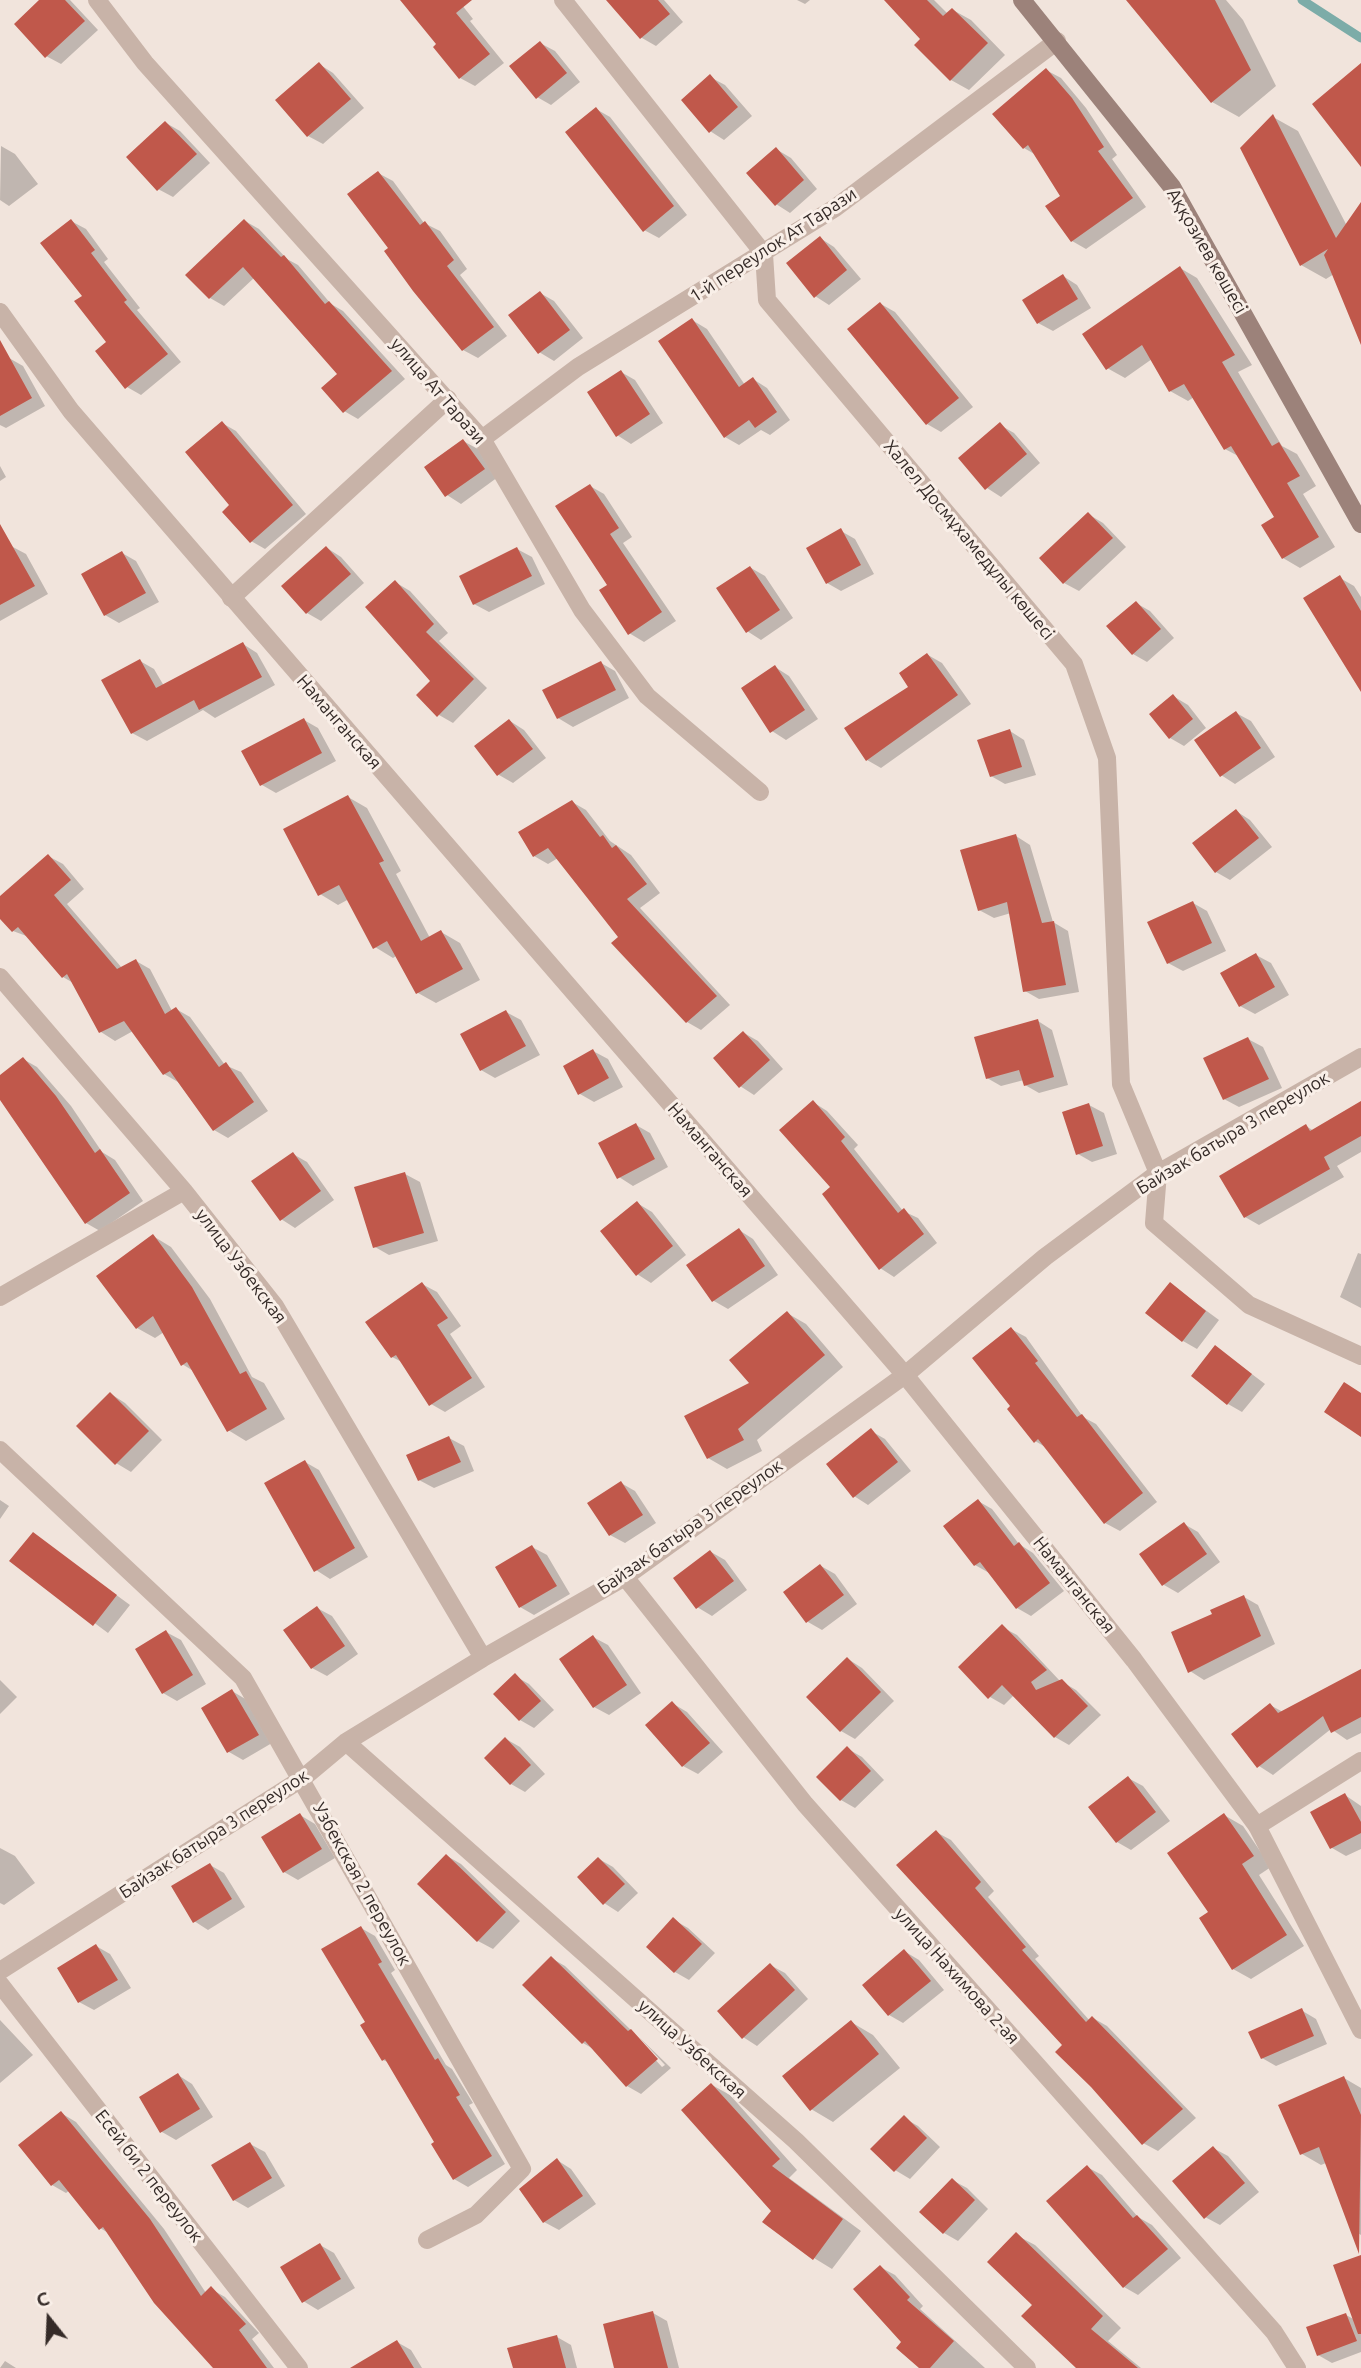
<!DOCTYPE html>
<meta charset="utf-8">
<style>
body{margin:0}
#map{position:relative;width:1361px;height:2368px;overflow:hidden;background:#f1e4dc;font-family:Ubuntu,sans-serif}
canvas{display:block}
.north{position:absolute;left:14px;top:2284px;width:70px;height:70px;-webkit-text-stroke:5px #f9efe8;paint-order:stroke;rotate:342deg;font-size:19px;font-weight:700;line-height:28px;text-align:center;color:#352b28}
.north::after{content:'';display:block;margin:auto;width:24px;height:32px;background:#352b28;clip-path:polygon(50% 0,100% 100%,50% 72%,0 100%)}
</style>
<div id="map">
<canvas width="1361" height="2368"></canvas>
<div class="north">С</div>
</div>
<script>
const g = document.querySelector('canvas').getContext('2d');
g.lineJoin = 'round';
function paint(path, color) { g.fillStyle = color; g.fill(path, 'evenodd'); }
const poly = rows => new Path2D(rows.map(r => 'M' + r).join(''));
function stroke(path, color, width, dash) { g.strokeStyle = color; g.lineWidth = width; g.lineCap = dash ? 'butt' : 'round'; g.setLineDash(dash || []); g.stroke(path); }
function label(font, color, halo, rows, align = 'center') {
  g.font = font + ' Ubuntu,sans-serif'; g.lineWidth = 6; g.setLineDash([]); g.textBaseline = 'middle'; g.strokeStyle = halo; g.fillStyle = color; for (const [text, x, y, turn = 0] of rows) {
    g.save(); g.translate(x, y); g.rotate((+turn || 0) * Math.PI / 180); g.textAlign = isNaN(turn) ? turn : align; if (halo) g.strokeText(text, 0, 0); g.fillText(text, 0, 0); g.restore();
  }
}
paint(poly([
 [42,0,70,0,98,30,61,64,46,56],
 [409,0,458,0,473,19,470,21,504,63,475,86,460,78],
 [622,0,664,0,683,22,656,46,642,38,614,7],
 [797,0,810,0,805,4],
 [886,0,934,0,948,14,953,10,971,20,1005,55,969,90,951,80,923,39],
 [1128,0,1226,0,1243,20,1276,86,1239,117,1212,102],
 [540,43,555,51,580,82,551,105,537,97],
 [319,64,333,73,364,108,323,144,308,136,277,101],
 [1046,70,1061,78,1086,108,1117,155,1112,159,1146,207,1086,249,1072,241,1063,196,1036,155,1024,148],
 [710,77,725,85,752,116,724,140,710,131],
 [596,109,610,117,687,215,659,238,644,230],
 [1273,117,1298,131,1347,226,1361,206,1361,344,1334,274,1326,279,1301,265],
 [166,123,180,131,210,163,173,197,158,189],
 [1,146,15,154,38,184,9,206,0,200],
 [776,149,791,158,817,189,790,213,776,204],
 [378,173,393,181,424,223,440,231,467,269,460,275,507,336,478,358,463,350,415,289,390,249],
 [71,221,86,229,108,259,104,262,140,308,137,310,181,362,141,395,127,387,108,342],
 [245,221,259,229,287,259,298,265,331,304,343,311,405,379,358,419,344,411,339,375,255,277,224,306,210,298,188,275],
 [820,238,834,247,861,279,829,305,815,296],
 [1180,268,1197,278,1252,365,1238,372,1282,446,1297,454,1316,486,1303,494,1335,547,1300,568,1283,558,1277,518,1240,457,1225,449,1194,397,1188,401,1170,391,1152,359,1125,378,1107,368],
 [1063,276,1077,285,1091,308,1053,331,1038,323],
 [540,293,554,301,583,338,554,361,539,352],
 [881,304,895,312,973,407,941,432,927,424],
 [692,320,707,329,745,385,753,379,767,388,790,420,770,435,761,430,739,445,725,437],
 [9,358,23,366,45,406,6,428,0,425,0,363],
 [621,372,635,380,663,423,631,444,617,435],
 [222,423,236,431,306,514,265,549,251,541,232,506],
 [1000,425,1014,433,1040,463,1001,497,987,488],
 [463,441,478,449,498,477,461,504,447,495],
 [0,466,6,477,0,481],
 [590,486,604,494,632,537,623,543,676,621,644,642,629,633,610,585],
 [1088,514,1103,523,1126,547,1079,591,1064,583],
 [841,531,855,539,874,574,841,591,827,583],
 [11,546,26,554,48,594,0,621,0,552],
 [327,548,341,557,364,583,321,621,307,613],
 [517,549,532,557,545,584,489,612,474,604],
 [122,553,136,561,159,602,119,623,105,615],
 [751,568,765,576,793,618,761,640,747,631],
 [1340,578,1354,586,1361,597,1361,689],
 [395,582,410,591,448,633,439,641,487,688,453,723,439,715,433,681],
 [1136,603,1150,611,1174,638,1147,662,1133,654],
 [243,644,257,653,275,685,215,718,203,710,147,741,132,733,140,661,154,669,164,686],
 [928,655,942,663,971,704,881,768,867,760],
 [601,663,615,671,629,698,573,727,558,718],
 [775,667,789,676,818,719,786,740,772,731],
 [1173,696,1188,705,1206,728,1184,746,1170,738],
 [1236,713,1251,721,1275,757,1235,784,1221,775],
 [304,720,318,728,336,761,276,793,262,785],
 [510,721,524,730,546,758,513,783,499,775,477,747],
 [1010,731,1024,740,1036,775,1005,784,991,776],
 [348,797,367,808,401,871,396,874,430,938,441,932,460,943,480,980,436,1003,418,993,396,956,393,958,375,947,349,899,338,905,320,894],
 [572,802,586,810,610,841,631,855,660,893,640,908,730,1005,701,1030,687,1022,558,858,548,864,534,856],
 [1236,811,1250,820,1272,847,1230,880,1216,872],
 [1016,836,1030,845,1053,922,1068,931,1079,992,1039,999,1025,991,1011,913,994,918,979,910],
 [48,856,63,864,84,889,67,904,122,968,136,961,150,969,172,1011,176,1009,190,1017,225,1065,241,1072,268,1111,228,1138,214,1130,178,1082,164,1074,133,1031,115,1041,101,1032,75,984,63,977,29,937,13,931,0,916,0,899],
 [1193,903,1207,911,1226,951,1183,971,1168,963],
 [1256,955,1271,963,1289,995,1255,1014,1240,1006],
 [506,1012,521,1020,540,1055,495,1078,481,1070],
 [1038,1021,1052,1030,1068,1085,1039,1093,1025,1085,1024,1080,1001,1086,987,1078],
 [744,1033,758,1041,783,1069,754,1095,740,1086],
 [1248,1039,1263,1047,1282,1088,1239,1107,1224,1099],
 [593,1051,608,1059,623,1087,594,1102,580,1094],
 [23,1059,37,1067,71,1106,102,1152,115,1160,143,1201,100,1231,86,1223,0,1099,0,1077],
 [813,1102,827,1111,858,1145,854,1149,903,1211,918,1218,937,1243,894,1277,880,1268,832,1188],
 [1361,1103,1361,1152,1337,1166,1344,1177,1259,1225,1245,1217,1306,1126,1314,1131],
 [1089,1105,1104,1113,1117,1154,1092,1162,1078,1154],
 [636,1125,650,1133,668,1167,633,1186,619,1177],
 [293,1154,307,1162,334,1200,295,1228,281,1219],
 [405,1174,420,1182,438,1241,389,1255,375,1247],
 [637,1203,652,1212,686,1255,651,1283,637,1274],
 [739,1230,753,1239,778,1275,728,1309,714,1301,689,1265],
 [153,1236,171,1247,210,1299,252,1377,264,1383,285,1419,246,1441,228,1430,195,1372,182,1364,164,1332,155,1338,137,1328],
 [1358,1253,1361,1254,1361,1308,1340,1297],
 [422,1284,437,1292,461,1326,450,1334,485,1387,445,1412,431,1404,402,1362,392,1357],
 [1170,1284,1219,1320,1197,1349,1183,1341],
 [787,1313,806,1324,843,1367,757,1440,762,1451,727,1469,708,1458,751,1383],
 [1011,1329,1026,1337,1083,1417,1096,1424,1157,1502,1120,1531,1105,1523,1047,1448,1035,1441,1013,1406],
 [1216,1347,1265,1384,1242,1412,1228,1404],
 [111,1394,125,1403,162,1440,131,1472,116,1463],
 [871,1431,885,1439,911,1471,868,1505,854,1496],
 [449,1438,464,1446,474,1471,434,1488,419,1480],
 [305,1462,319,1470,368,1557,330,1579,316,1570],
 [621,1483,635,1491,656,1523,625,1543,610,1535],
 [0,1500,9,1506,0,1519],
 [978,1501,992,1509,1019,1544,1033,1553,1064,1591,1031,1616,1017,1608,991,1574,975,1565],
 [1184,1524,1198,1532,1220,1562,1178,1593,1164,1585],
 [33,1534,130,1605,108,1633,11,1561],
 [532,1547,547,1555,570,1594,534,1615,520,1607],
 [711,1552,725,1560,747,1590,712,1616,697,1607],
 [821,1566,835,1574,857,1604,822,1630,808,1622],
 [1244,1597,1258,1605,1275,1644,1204,1680,1190,1671,1214,1615],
 [317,1608,332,1616,358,1654,327,1676,312,1668],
 [1002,1627,1017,1635,1059,1680,1076,1690,1101,1715,1069,1745,1055,1737,1014,1695,1004,1705,990,1697],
 [166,1632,181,1640,206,1684,177,1701,163,1693],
 [593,1637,608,1645,641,1693,609,1715,594,1707,561,1659],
 [848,1659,862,1668,894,1701,855,1739,841,1731],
 [1361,1671,1361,1733,1347,1740,1331,1729,1273,1775,1259,1766,1270,1705,1283,1712],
 [515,1676,529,1684,554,1710,534,1728,520,1720],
 [0,1680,17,1697,0,1714],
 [232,1691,247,1700,272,1743,243,1760,229,1752,203,1708],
 [672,1703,687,1712,723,1752,698,1774,683,1766,647,1725],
 [506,1739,520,1747,545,1774,525,1792,511,1784],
 [848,1749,862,1757,884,1780,855,1808,841,1800],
 [1128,1778,1143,1786,1170,1821,1131,1850,1117,1842],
 [1345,1795,1361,1806,1361,1849,1346,1856,1332,1848,1313,1812],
 [300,1815,315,1824,335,1858,298,1880,284,1872],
 [1224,1815,1243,1826,1271,1867,1259,1875,1304,1946,1251,1979,1233,1969],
 [936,1832,951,1840,994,1891,988,1897,1039,1956,1035,1959,1090,2021,1093,2018,1107,2026,1196,2118,1158,2151,1143,2143,1065,2045],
 [0,1848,15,1856,35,1883,4,1905,0,1903],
 [447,1856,461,1864,520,1921,493,1949,478,1941],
 [599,1859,613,1867,638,1893,618,1912,604,1903],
 [210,1865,224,1873,245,1907,208,1930,194,1921],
 [674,1920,688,1928,715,1953,689,1980,675,1972],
 [361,1928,375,1936,395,1970,391,1973,446,2065,452,2069,473,2103,469,2105,505,2164,468,2187,454,2179,437,2142,390,2063,383,2060,367,2023],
 [96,1946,110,1954,131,1988,94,2010,79,2002],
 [904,1951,919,1960,944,1990,903,2023,889,2015],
 [551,1958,565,1966,634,2033,629,2031,662,2067,665,2065,639,2037,671,2068,641,2094,627,2086,595,2050,583,2043],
 [770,1965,785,1973,808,1999,757,2046,743,2037],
 [1301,2010,1316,2019,1327,2044,1276,2066,1262,2058],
 [0,2020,33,2055,0,2083],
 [851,2022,873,2035,900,2068,833,2122,811,2109],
 [178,2075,192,2084,213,2117,176,2140,162,2132],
 [1344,2078,1361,2088,1361,2235,1351,2229,1326,2163,1321,2165,1302,2154],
 [712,2085,730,2095,797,2170,789,2178,861,2231,832,2269,814,2258,773,2211],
 [61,2113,76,2122,164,2229,206,2293,211,2289,225,2297,259,2333,252,2339,274,2368,225,2368,110,2234,100,2228,70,2190,66,2193,52,2185],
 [904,2118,918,2126,940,2147,910,2179,895,2170],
 [250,2144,265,2152,285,2186,248,2208,234,2200],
 [1213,2148,1228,2156,1259,2192,1220,2225,1205,2217],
 [557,2160,571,2169,596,2204,559,2230,544,2222],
 [1087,2167,1102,2175,1138,2217,1152,2225,1181,2258,1138,2295,1124,2287],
 [952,2180,967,2188,988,2209,958,2241,944,2233],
 [1016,2235,1035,2245,1121,2328,1108,2341,1141,2368,1084,2368,1034,2305],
 [320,2245,334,2253,355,2288,318,2310,303,2301],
 [880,2267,895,2275,923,2306,920,2309,985,2368,922,2368,903,2342],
 [653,2313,667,2321,679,2368,616,2368],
 [1346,2315,1361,2323,1361,2352,1332,2363,1318,2355],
 [557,2337,571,2345,577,2368,514,2368],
 [397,2342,411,2350,422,2368,363,2368],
 [5,2361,16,2368,0,2368]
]), '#0003');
stroke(poly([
 [1302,0,1361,38]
]), '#7caca8', 9);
paint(poly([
 [39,0,65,0,85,21,45,58,14,24],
 [400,0,472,0,456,13,490,54,459,79,433,47,436,44],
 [606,0,658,0,670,14,640,39],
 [884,0,927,0,943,16,952,8,988,43,950,81,914,45,920,39],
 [1126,0,1215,0,1251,70,1211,103],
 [540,41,567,73,536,99,509,66],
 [319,62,351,99,307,137,275,100],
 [1361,63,1361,167,1312,104],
 [1046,68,1072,98,1104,147,1098,151,1133,198,1071,242,1045,206,1060,196,1028,145,1023,149,992,114],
 [710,74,738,107,709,133,681,100],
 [596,107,674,206,643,232,565,132],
 [1273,114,1336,238,1361,202,1361,345,1324,255,1328,249,1300,266,1240,148],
 [165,121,197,154,157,191,126,157],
 [776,147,804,180,775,206,746,173],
 [378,171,420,225,425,221,454,260,447,266,494,327,462,351,413,291,384,251,388,248,347,194],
 [71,219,95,250,91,253,127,300,124,302,168,354,125,389,95,351,106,342,74,301,82,296,40,243],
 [244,219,281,257,284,255,325,304,329,301,392,371,343,413,321,388,337,374,243,267,209,299,185,275],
 [820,236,847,270,814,298,786,263],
 [1180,266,1235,355,1222,362,1272,446,1279,442,1300,476,1287,483,1319,537,1282,559,1261,525,1274,517,1231,446,1224,450,1184,384,1169,392,1142,345,1106,370,1082,334],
 [1063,274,1078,299,1037,324,1022,300],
 [540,291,570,330,538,354,508,315],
 [880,302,959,398,926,425,847,329],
 [692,318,739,387,753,377,777,412,755,428,749,420,724,438,658,341],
 [0,340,32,398,0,416],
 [621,370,650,414,616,437,587,392],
 [222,421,293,505,250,543,222,512,229,505,185,452],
 [1000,422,1027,454,985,490,958,458],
 [463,439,485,469,445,497,424,467],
 [590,484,619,528,610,534,662,612,628,635,599,590,607,585,555,506],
 [1088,512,1113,538,1063,584,1039,558],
 [0,524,35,586,0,605],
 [841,528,861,565,826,584,806,548],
 [326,546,351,574,306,614,281,586],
 [517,547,532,576,473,605,459,576],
 [122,551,146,593,104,616,81,574],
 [750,566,780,610,746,633,716,588],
 [1340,575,1361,611,1361,692,1303,598],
 [395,580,434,624,426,632,474,679,437,717,416,695,430,681,365,607],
 [1136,601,1161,629,1132,655,1106,626],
 [243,642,262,677,199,710,194,700,131,734,101,680,140,659,156,688],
 [927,653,958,695,866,761,844,728,908,687,899,673],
 [601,661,616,690,557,719,542,690],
 [775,665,805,710,770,733,741,688],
 [1173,694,1193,719,1169,739,1149,714],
 [1236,711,1261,748,1220,777,1194,740],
 [304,718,322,753,260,786,241,751],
 [509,719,533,749,497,776,474,746],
 [1010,729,1022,767,990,777,977,740],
 [348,795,384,861,379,863,421,941,441,930,463,969,416,994,387,941,373,949,339,885,318,896,283,829],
 [572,800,600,837,603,835,612,848,616,845,647,884,627,899,717,996,686,1023,611,943,618,937,548,848,533,857,518,832],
 [1236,809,1259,838,1215,873,1192,843],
 [1016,834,1042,923,1054,921,1066,985,1023,992,1007,902,978,911,960,850],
 [48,854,71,880,54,895,117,969,136,959,165,1014,176,1007,219,1067,226,1062,254,1102,213,1131,170,1071,163,1075,124,1021,99,1033,67,974,62,978,18,927,12,932,0,919,0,896],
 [1193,901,1212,943,1167,964,1147,922],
 [1256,953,1275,987,1239,1007,1220,973],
 [506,1010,526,1046,480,1071,460,1034],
 [1038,1019,1054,1077,1024,1086,1019,1070,986,1079,974,1037],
 [743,1031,770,1060,739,1088,713,1058],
 [1248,1037,1269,1079,1223,1100,1203,1058],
 [593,1049,609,1078,578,1095,563,1066],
 [23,1057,56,1096,95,1153,100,1149,130,1193,85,1224,0,1100,0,1075],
 [813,1100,845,1137,841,1141,898,1213,904,1208,924,1234,879,1270,822,1194,830,1187,779,1130],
 [1361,1101,1361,1136,1324,1157,1330,1169,1244,1218,1219,1176,1306,1124,1310,1131],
 [1089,1103,1103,1146,1076,1155,1062,1112],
 [636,1123,655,1159,617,1179,598,1143],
 [293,1152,321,1191,280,1221,251,1181],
 [405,1172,424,1233,373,1248,354,1187],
 [637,1201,673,1246,636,1276,600,1231],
 [739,1228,765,1266,712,1302,686,1265],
 [153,1234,192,1287,240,1374,246,1371,267,1409,227,1432,187,1362,181,1366,153,1316,136,1329,96,1276],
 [422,1282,448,1318,437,1325,472,1378,429,1406,396,1355,391,1358,365,1322],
 [1170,1282,1206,1311,1182,1342,1145,1313],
 [787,1311,825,1355,738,1429,744,1440,707,1459,684,1416,749,1383,729,1360],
 [1011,1327,1038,1361,1035,1363,1077,1417,1082,1414,1143,1493,1104,1524,1038,1439,1034,1443,1007,1409,1010,1406,972,1358],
 [1215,1345,1252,1374,1227,1405,1191,1376],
 [1344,1382,1361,1393,1361,1437,1324,1412],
 [110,1392,149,1431,115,1465,76,1426],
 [871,1428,898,1462,853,1498,826,1464],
 [449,1436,461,1462,418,1481,406,1455],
 [305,1460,355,1548,314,1572,264,1483],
 [621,1481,643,1515,609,1536,587,1503],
 [978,1499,1014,1546,1019,1542,1050,1583,1016,1609,980,1562,974,1566,943,1526],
 [1184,1522,1207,1554,1162,1586,1139,1554],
 [33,1532,117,1595,93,1626,9,1561],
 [532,1545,557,1586,519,1608,495,1567],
 [710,1550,734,1581,696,1609,673,1578],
 [820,1564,844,1595,806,1623,783,1592],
 [1244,1595,1261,1636,1188,1673,1171,1632,1212,1614,1210,1610],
 [317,1606,345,1646,311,1669,283,1630],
 [1002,1624,1047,1670,1031,1682,1036,1690,1062,1679,1088,1706,1054,1738,1002,1685,988,1699,958,1667],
 [166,1630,193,1675,162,1694,135,1649],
 [593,1635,627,1685,593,1708,559,1659],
 [847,1657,881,1692,840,1732,806,1697],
 [1361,1669,1361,1717,1331,1733,1323,1716,1257,1768,1231,1734,1270,1703,1278,1713],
 [515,1673,541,1701,519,1721,493,1694],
 [232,1689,259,1735,227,1753,201,1708],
 [672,1701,710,1743,682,1767,645,1725],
 [505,1737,531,1765,510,1785,484,1758],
 [847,1746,871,1771,840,1801,816,1777],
 [1128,1776,1156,1812,1116,1843,1088,1807],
 [1345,1793,1361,1822,1361,1833,1330,1849,1310,1812],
 [300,1813,322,1849,283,1873,261,1837],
 [1224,1813,1254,1856,1242,1864,1287,1935,1232,1970,1199,1918,1208,1912,1167,1853],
 [936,1830,981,1882,975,1888,1026,1947,1022,1950,1086,2022,1092,2016,1183,2109,1142,2145,1091,2087,1055,2052,1062,2045,896,1865],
 [446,1854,506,1912,477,1942,417,1884],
 [598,1857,625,1884,603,1905,577,1877],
 [210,1863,232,1899,193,1923,171,1886],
 [673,1917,702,1944,674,1973,646,1947],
 [361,1926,382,1962,378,1964,435,2060,438,2058,460,2095,456,2097,492,2156,453,2180,431,2144,434,2142,385,2059,382,2061,360,2025,365,2022,321,1949],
 [96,1944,118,1980,78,2003,57,1968],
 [904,1949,931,1981,888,2016,862,1985],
 [551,1956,628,2031,631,2029,658,2059,626,2087,585,2041,582,2044,522,1985],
 [770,1963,795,1990,742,2039,717,2011],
 [1302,2008,1314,2036,1261,2059,1248,2032],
 [851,2020,879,2054,810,2111,782,2076],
 [178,2073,200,2109,160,2133,139,2097],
 [1344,2076,1361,2115,1359,2254,1319,2147,1300,2155,1278,2105],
 [711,2083,780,2159,772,2166,843,2219,813,2260,762,2222,771,2211,681,2110],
 [61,2111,150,2219,201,2296,211,2286,246,2324,239,2330,267,2368,213,2368,154,2303,103,2227,99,2230,59,2180,51,2186,18,2145],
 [904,2115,927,2138,894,2172,870,2149],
 [250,2142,272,2178,233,2201,211,2165],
 [1213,2146,1245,2183,1204,2219,1172,2181],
 [557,2158,583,2196,543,2223,519,2189],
 [1087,2165,1133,2218,1137,2215,1168,2249,1123,2288,1046,2201],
 [952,2178,975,2200,943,2234,919,2212],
 [1016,2232,1103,2316,1091,2329,1138,2368,1076,2368,1021,2316,1032,2305,987,2262],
 [320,2243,341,2279,302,2303,280,2267],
 [1361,2255,1361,2334,1358,2334,1333,2265],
 [880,2265,910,2297,907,2300,954,2341,930,2368,919,2368,896,2348,901,2342,853,2289],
 [653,2311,668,2368,614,2368,603,2324],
 [1346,2313,1357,2341,1317,2356,1306,2327],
 [557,2335,566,2368,513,2368,507,2348],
 [397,2340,414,2368,350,2368]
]), '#c0584b');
stroke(poly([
 [97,0,145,63,482,439,582,610,647,696,760,792],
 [563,0,764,254,767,300,1074,664,1107,758,1121,1084,1158,1173,1154,1223,1249,1305,1361,1356],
 [482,439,578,367,835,208,1057,41],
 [231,598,448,399],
 [0,977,184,1191,275,1306,483,1658],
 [0,1297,184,1191],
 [0,1450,243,1678,522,2169,476,2215,427,2240],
 [625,1577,805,1804,1274,2332,1297,2368],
 [346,1742,796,2141,1027,2368],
 [1257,1826,1361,1761],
 [0,1971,303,1778,346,1742,483,1658,625,1577,905,1375,1045,1257,1158,1173,1361,1057],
 [0,1984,299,2368]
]), '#c8b3a8', 18);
stroke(poly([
 [0,312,71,411,905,1375,1134,1660,1257,1826,1361,2030]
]), '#c8b3a8', 18);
stroke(poly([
 [1022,0,1172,187,1361,524]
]), '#9c827a', 18);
label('18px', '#352b28', '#f9efe8', [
 ["1-й переулок Ат Тарази",773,245,-33],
 ["Аққозиев көшесі",1207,251,60],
 ["улица Ат Тарази",438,391,49],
 ["Халел Досмұхамедұлы көшесі",969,540,50],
 ["Наманганская",339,722,49],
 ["Байзак батыра 3 переулок",1233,1133,-31],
 ["Наманганская",710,1150,49],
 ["улица Узбекская",241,1266,53],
 ["Байзак батыра 3 переулок",690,1527,-35],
 ["Наманганская",1074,1585,51],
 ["Байзак батыра 3 переулок",214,1834,-33],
 ["Узбекская 2 переулок",362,1884,61],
 ["улица Нахимова 2-ая",957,1976,48],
 ["улица Узбекская",692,2049,42],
 ["Есей би 2 переулок",149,2176,52]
]);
</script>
